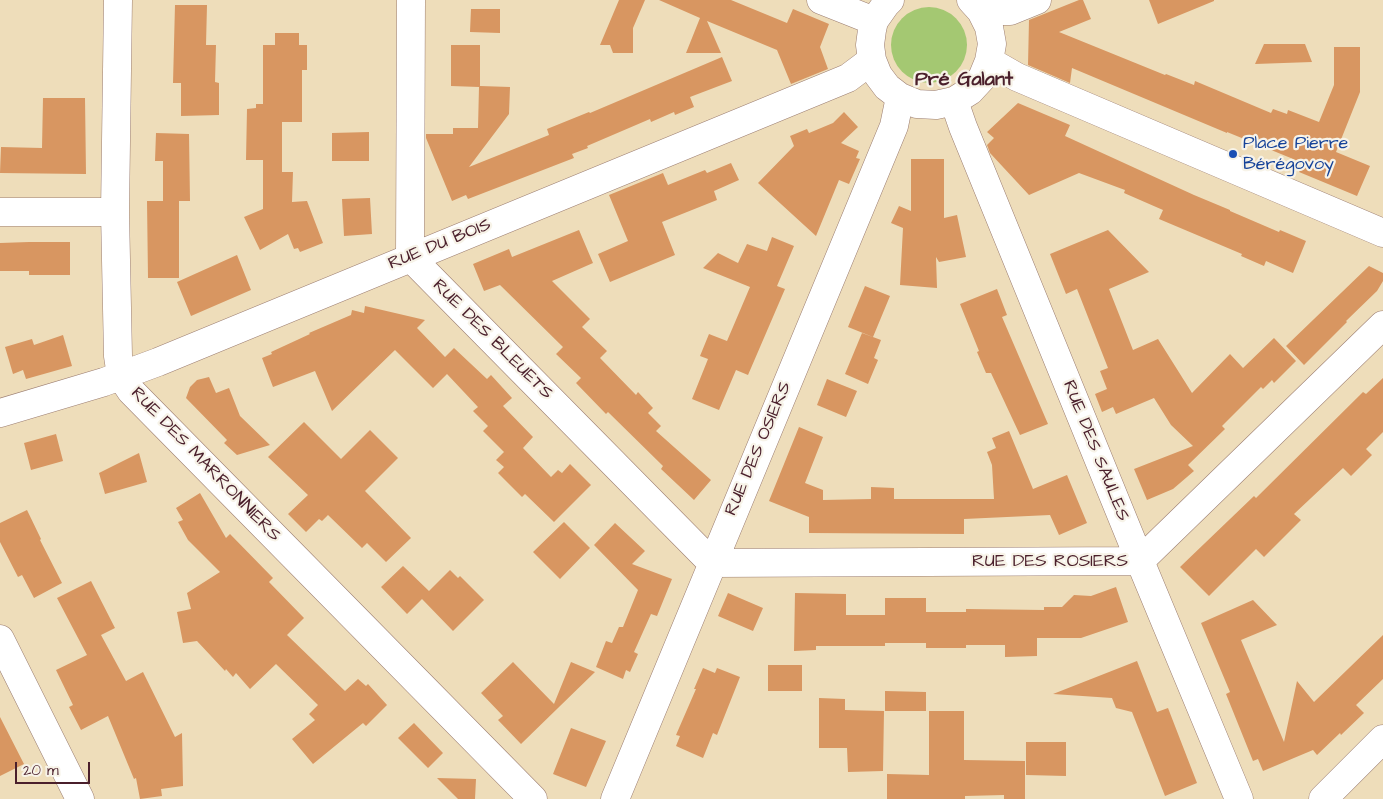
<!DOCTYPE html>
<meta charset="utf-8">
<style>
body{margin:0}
#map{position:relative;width:1383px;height:799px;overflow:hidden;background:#eeddba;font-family:"Architects Daughter",sans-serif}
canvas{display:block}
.scale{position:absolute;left:15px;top:762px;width:75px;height:22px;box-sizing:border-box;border:2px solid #4a1f2b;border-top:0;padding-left:6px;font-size:15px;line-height:18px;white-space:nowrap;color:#4a1f2b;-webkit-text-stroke:4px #f7f3e8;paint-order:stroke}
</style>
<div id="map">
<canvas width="1383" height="799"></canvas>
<div class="scale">20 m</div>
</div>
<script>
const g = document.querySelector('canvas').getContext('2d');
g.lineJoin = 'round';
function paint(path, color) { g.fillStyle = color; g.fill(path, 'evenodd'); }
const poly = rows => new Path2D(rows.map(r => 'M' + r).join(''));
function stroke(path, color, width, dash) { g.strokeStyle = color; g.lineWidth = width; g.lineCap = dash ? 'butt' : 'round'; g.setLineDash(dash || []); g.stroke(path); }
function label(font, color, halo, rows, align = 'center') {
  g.font = font + ' "Architects Daughter",sans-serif'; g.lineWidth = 4.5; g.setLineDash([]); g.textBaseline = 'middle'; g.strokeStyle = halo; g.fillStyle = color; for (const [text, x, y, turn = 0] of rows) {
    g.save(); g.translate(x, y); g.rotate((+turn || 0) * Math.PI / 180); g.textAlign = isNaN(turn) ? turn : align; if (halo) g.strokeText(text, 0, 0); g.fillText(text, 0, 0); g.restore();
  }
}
paint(poly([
 '891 45a38 38 0 1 1 76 0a38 38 0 1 1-76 0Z'
]), '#a4c872');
paint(poly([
 [619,0,645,0,633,28,633,53,613,53,610,45,600,45],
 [659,0,731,0,787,23,793,9,829,24,820,47,828,69,791,84,777,50,707,21,721,53,686,53,700,18],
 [1079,0,1083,0,1091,19,1059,32,1165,75,1166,74,1194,85,1195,81,1271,113,1273,109,1287,114,1288,110,1319,122,1334,85,1334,47,1360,47,1360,92,1336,152,1370,166,1357,196,1299,172,1303,163,1227,132,1227,133,1072,68,1070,83,1028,65,1029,20],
 [1149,0,1214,0,1214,1,1158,24],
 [175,5,207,5,206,45,216,45,215,82,219,83,219,115,181,116,181,83,173,83],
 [471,9,500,9,500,33,470,32],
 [275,33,299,33,299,45,307,45,307,70,302,70,302,122,282,122,282,172,293,172,292,202,307,201,323,243,300,252,298,248,294,249,288,234,260,250,244,217,263,209,263,160,246,160,247,109,256,108,256,104,263,104,263,45,275,45],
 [1264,44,1305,44,1312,62,1255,64],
 [451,45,480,45,480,86,510,87,509,114,469,167,549,135,547,129,589,112,590,113,722,57,732,81,690,97,694,107,675,115,674,112,651,122,650,119,587,146,588,148,572,154,574,158,468,199,466,195,452,201,426,138,426,134,453,134,453,128,478,128,479,87,451,86],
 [43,98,85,98,86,174,0,173,1,147,42,148],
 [1018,103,1070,125,1065,136,1194,195,1230,210,1230,211,1279,232,1280,230,1306,241,1293,273,1266,261,1264,266,1241,256,1242,254,1159,219,1163,210,1124,193,1125,190,1079,173,1029,195,990,153,987,145,994,138,987,132],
 [844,112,858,127,841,143,859,151,856,158,860,159,849,184,839,180,816,236,758,183,794,146,790,136,807,129,809,133,833,123],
 [369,132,369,161,332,161,332,133],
 [156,133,189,134,190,201,179,201,179,278,148,278,147,201,163,201,163,161,155,161],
 [911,159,944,159,944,218,957,215,966,257,939,262,936,257,937,288,900,285,903,228,891,223,899,206,911,211],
 [731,163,739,180,714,191,717,200,662,222,675,255,610,282,598,254,628,241,609,195,663,173,668,185,705,170,707,173],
 [370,198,372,234,344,236,342,199],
 [579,230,593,263,552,281,590,319,582,327,607,351,600,358,636,395,638,392,653,408,648,413,661,426,656,431,711,480,694,500,661,469,663,466,608,412,606,414,576,383,581,378,556,354,563,347,500,285,484,291,473,264,509,249,512,257],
 [1108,230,1149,272,1109,289,1133,350,1158,339,1192,393,1230,354,1243,368,1274,338,1296,361,1274,383,1272,380,1263,389,1261,387,1222,426,1225,429,1188,465,1194,471,1173,489,1147,500,1134,469,1193,446,1171,425,1154,398,1116,414,1113,407,1102,412,1095,394,1107,389,1100,371,1108,368,1077,289,1066,294,1050,254],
 [772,237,794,246,777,286,785,289,748,375,736,370,719,410,692,399,708,359,700,356,709,334,727,341,750,287,703,268,718,253,738,263,747,244,767,251],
 [29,242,70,242,70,275,29,275,29,271,0,271,0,243],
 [237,255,251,290,191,316,177,282],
 [1369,266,1383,273,1383,281,1377,291,1346,321,1347,322,1304,365,1286,346],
 [865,286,890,296,873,337,848,327],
 [997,289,1007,315,1002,317,1048,424,1020,435,991,373,986,373,977,352,979,351,960,304],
 [365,306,425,320,417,328,445,357,454,348,487,379,491,375,512,398,503,406,533,437,523,448,551,477,558,470,562,473,570,464,591,485,554,522,525,494,522,497,498,473,504,467,496,460,504,452,483,431,488,426,473,411,478,407,447,374,433,388,395,350,332,411,315,371,273,387,262,358,272,354,271,352,310,334,309,333,351,315,352,310,364,313],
 [862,333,881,340,874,358,878,360,868,384,845,374],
 [63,335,72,366,26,379,23,370,13,374,5,347,32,339,34,345],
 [209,377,216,393,229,388,240,416,270,445,237,455,224,443,227,440,186,398,190,387,197,380],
 [1383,378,1383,432,1366,449,1372,455,1351,476,1343,468,1294,514,1301,520,1264,557,1256,549,1209,596,1180,567,1254,496,1256,498,1363,392,1366,394],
 [827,379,857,391,846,417,817,405],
 [304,422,341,459,370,430,398,458,365,491,411,538,386,562,367,543,362,548,328,515,322,521,319,519,306,532,288,514,308,495,268,457],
 [799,427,823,437,805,483,823,490,823,500,871,499,871,487,894,488,894,499,994,499,992,465,987,452,996,448,992,438,1009,431,1033,489,1067,475,1087,523,1059,535,1050,515,964,519,964,534,809,533,809,517,769,501],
 [56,434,63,461,31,470,24,443],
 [139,453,147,482,105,494,99,473],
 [200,493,226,538,230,534,273,578,269,582,304,618,287,635,345,691,358,679,366,686,368,684,387,705,366,726,363,723,313,764,292,739,315,720,309,714,318,705,276,664,250,689,236,673,233,677,226,669,225,671,197,641,183,643,177,612,191,609,187,593,220,572,188,540,178,522,183,520,176,508],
 [27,510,41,539,40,540,62,583,34,598,22,575,18,577,0,542,0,523],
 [564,522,590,548,560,579,533,552],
 [615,523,645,551,632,564,672,579,657,616,651,614,634,652,638,654,630,672,626,670,623,679,596,667,606,641,612,643,619,627,623,627,638,590,594,545],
 [403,566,429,591,450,570,458,578,460,576,484,600,453,631,422,599,407,614,381,587],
 [91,581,115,628,101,635,126,681,143,672,175,737,182,733,183,786,161,789,162,796,140,799,136,778,134,779,108,716,81,730,69,707,73,705,56,670,87,655,57,598],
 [1116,587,1128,622,1081,638,1037,638,1037,656,1005,657,1005,645,966,645,966,648,926,648,926,643,885,643,885,646,816,646,816,650,794,651,795,593,846,594,846,615,885,615,885,598,926,598,926,612,966,612,966,609,1044,610,1044,607,1062,607,1074,595,1091,596],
 [728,593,763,608,753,631,718,616],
 [1253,600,1277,625,1241,640,1284,742,1297,681,1314,702,1383,635,1383,679,1356,705,1364,713,1341,735,1340,733,1317,755,1313,750,1263,771,1258,759,1253,761,1226,694,1230,692,1201,623],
 [1137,661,1157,712,1168,708,1197,783,1165,796,1132,712,1116,708,1112,698,1053,694],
 [513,662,554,704,571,662,595,672,521,744,498,720,503,716,481,693],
 [768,665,802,665,802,691,768,691],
 [703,668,715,673,717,668,740,677,717,735,713,733,703,758,676,746,680,736,676,735,696,689,694,689],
 [885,691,926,692,926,711,885,711],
 [819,698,845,699,845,710,884,711,883,771,848,772,847,748,819,748],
 [929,711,964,711,964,760,1025,761,1025,799,1004,799,1004,795,965,796,965,799,887,799,887,774,929,775],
 [0,717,24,764,0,776],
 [414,723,443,753,428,768,398,738],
 [571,728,606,741,586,787,553,774],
 [1026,742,1066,742,1066,776,1026,775],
 [437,778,476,779,475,799,458,799]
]), '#d89661');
const minor = poly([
 [118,0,115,212,118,356,121,376,131,391,533,799],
 [411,0,410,257,712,563,1140,561,1383,325],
 [821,0,874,21],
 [890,0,886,4,874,21,872,30,870,45,872,60,878,75,887,87,900,97,917,104,936,105,954,101,970,91,982,78,989,61,992,44,989,27,981,11,971,0],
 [981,11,1010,11,1037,0],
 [989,61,1017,77,1383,233],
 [954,101,963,127,1140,561,1239,799],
 [0,212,115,212],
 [0,413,104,382,158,362,848,78,872,60],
 [0,639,80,799],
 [615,799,894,126,900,97],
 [1323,799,1383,739]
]);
stroke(minor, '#9c7e72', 29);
stroke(minor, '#fff', 28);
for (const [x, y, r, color] of [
 [1233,154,5,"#1a4fb4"]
]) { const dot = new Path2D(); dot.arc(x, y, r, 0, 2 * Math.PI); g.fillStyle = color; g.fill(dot); stroke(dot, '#f7f3e8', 2); }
label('18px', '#164399', '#f7f3e8', [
 ["Place Pierre",1243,144],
 ["Bérégovoy",1243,165]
], 'left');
label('18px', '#4a1f2b', '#f7f3e8', [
 ["RUE DU BOIS",440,245,-22],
 ["RUE DES BLEUETS",492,340,45],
 ["RUE DES OSIERS",759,449,-67],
 ["RUE DES SAULES",1095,451,68],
 ["RUE DES MARRONNIERS",205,465,46],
 ["RUE DES ROSIERS",1050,562]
]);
label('bold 20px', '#4a1f2b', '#f7f3e8', [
 ["Pré Galant",964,81]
]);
</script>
